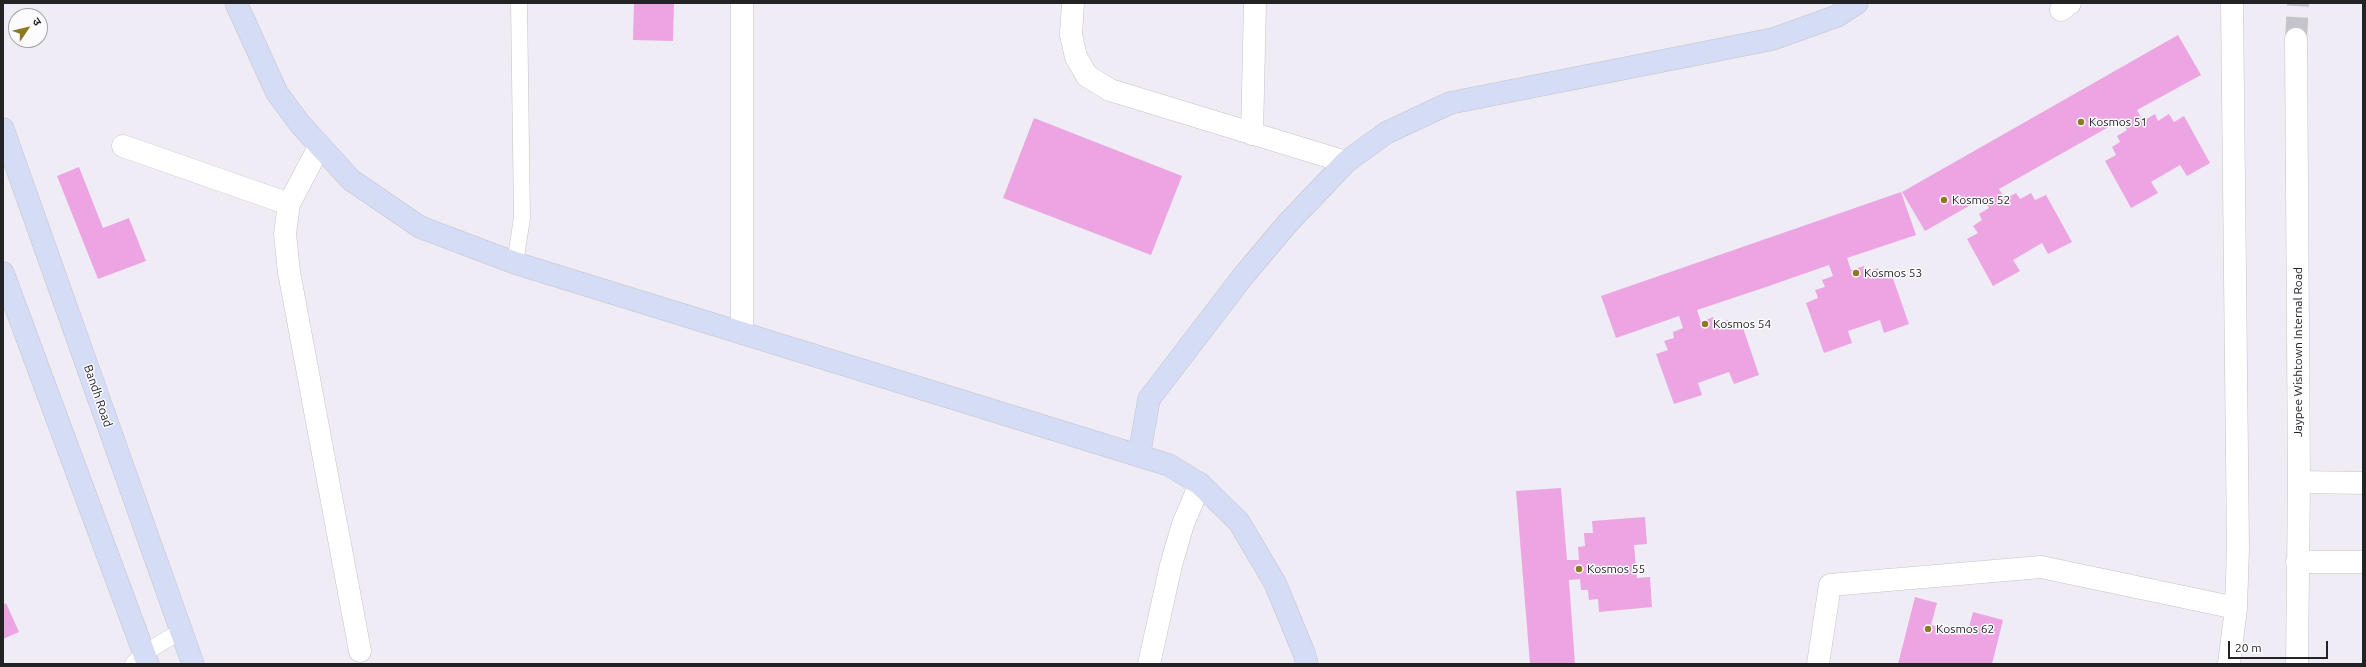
<!DOCTYPE html>
<meta charset="utf-8">
<style>
body{margin:0}
#map{position:relative;width:2366px;height:667px;overflow:hidden;background:#efecf5;font-family:Ubuntu,"Noto Sans Devanagari",sans-serif}
canvas{display:block}
.frame{position:absolute;inset:0;border:4px solid #232225;pointer-events:none}
.north{position:absolute;left:8px;top:8px;width:40px;height:40px;box-sizing:border-box;background:#fcfbfe;border:1px solid #a5a4a7;border-radius:50%;rotate:55deg;font-size:11px;font-weight:700;line-height:16px;text-align:center;color:#232225}
.north::after{content:'';display:block;margin:auto;width:14px;height:18px;background:#8b7a20;clip-path:polygon(50% 0,100% 100%,50% 72%,0 100%)}
.scale{position:absolute;left:2228px;top:641px;width:100px;height:18px;box-sizing:border-box;border:2px solid #232225;border-top:0;padding-left:5px;font-size:12px;line-height:14px;white-space:nowrap;color:#232225;-webkit-text-stroke:3px #fcfbfe;paint-order:stroke}
</style>
<div id="map">
<canvas width="2366" height="667"></canvas>
<div class="frame"></div>
<div class="north">उ</div>
<div class="scale">20 m</div>
</div>
<script>
const g = document.querySelector('canvas').getContext('2d');
g.lineJoin = 'round';
function paint(path, color) { g.fillStyle = color; g.fill(path, 'evenodd'); }
const poly = rows => new Path2D(rows.map(r => 'M' + r).join(''));
function stroke(path, color, width, dash) { g.strokeStyle = color; g.lineWidth = width; g.lineCap = dash ? 'butt' : 'round'; g.setLineDash(dash || []); g.stroke(path); }
function label(font, color, halo, rows, align = 'center') {
  g.font = font + ' Ubuntu,sans-serif'; g.lineWidth = 3; g.setLineDash([]); g.textBaseline = 'middle'; g.strokeStyle = halo; g.fillStyle = color; for (const [text, x, y, turn = 0] of rows) {
    g.save(); g.translate(x, y); g.rotate((+turn || 0) * Math.PI / 180); g.textAlign = isNaN(turn) ? turn : align; if (halo) g.strokeText(text, 0, 0); g.fillText(text, 0, 0); g.restore();
  }
}
paint(poly([
 [634,3,674,3,673,41,633,40],
 [2178,35,2201,75,2137,110,2143,121,2155,114,2158,121,2169,114,2174,122,2184,116,2210,163,2187,176,2180,165,2151,182,2158,193,2131,208,2105,161,2116,155,2112,147,2120,142,2117,136,2127,130,2121,120,1999,189,2005,199,2016,193,2020,199,2031,193,2035,200,2046,195,2072,242,2048,254,2042,243,2013,260,2020,271,1993,286,1967,239,1978,233,1973,226,1982,220,1979,214,1989,208,1983,198,1925,231,1902,192],
 [1034,118,1182,176,1151,255,1003,198],
 [79,167,103,228,129,218,146,261,98,279,57,176],
 [1901,192,1916,235,1847,258,1851,270,1864,266,1866,272,1878,268,1881,277,1891,273,1909,324,1884,333,1880,320,1848,331,1852,343,1824,353,1806,303,1818,298,1815,290,1825,287,1822,280,1833,276,1829,265,1766,287,1697,310,1701,322,1713,317,1716,324,1728,320,1731,328,1742,325,1759,375,1734,384,1729,372,1698,383,1702,395,1674,404,1656,354,1668,350,1664,341,1674,338,1673,332,1683,328,1679,316,1616,338,1601,296],
 [1561,488,1567,560,1579,560,1578,547,1585,546,1584,533,1593,533,1592,521,1645,517,1647,544,1634,545,1637,578,1650,577,1652,607,1599,612,1598,599,1589,600,1588,590,1581,590,1580,579,1569,580,1575,664,1530,664,1516,491],
 [1915,597,1937,603,1931,625,1967,634,1973,612,2003,620,1992,664,1898,664],
 [6,603,19,632,3,639,3,605]
]), '#eca5e2');
stroke(poly([
 [2296,39,2298,3]
]), '#c6c4cb', 22, [22, 11]);
const lane = poly([
 [515,263,522,218,519,3],
 [133,664,144,653,181,631]
]);
const street = poly([
 [742,3,742,333],
 [1073,3,1071,35,1076,57,1087,76,1110,90,1346,162],
 [2061,10,2070,3],
 [2296,39,2299,482,2297,664],
 [1252,134,1255,3],
 [123,146,289,204],
 [319,147,289,204,285,234,289,272,360,651],
 [2299,482,2363,483],
 [2297,562,2363,562],
 [1149,664,1171,565,1183,524,1200,484],
 [1818,664,1830,585,2041,567,2236,608],
 [2229,664,2236,608,2238,548,2232,3]
]);
const secondary = poly([
 [236,3,277,93,300,124,351,180,420,227,515,263,1169,465,1200,484,1239,522,1275,583,1304,653,1307,664],
 [3,129,193,664],
 [3,273,148,664],
 [1139,456,1149,399,1244,275,1287,224,1346,162,1386,133,1450,103,1773,39,1837,16,1857,3]
]);
stroke(lane, '#c4c2ca', 17);
stroke(street, '#c4c2ca', 23);
stroke(secondary, '#c4c2ca', 23);
stroke(lane, '#fff', 16);
stroke(street, '#fff', 22);
stroke(secondary, '#d4dcf6', 22);
for (const [x, y, r, color] of [
 [2081,122,4,"#8b7a20"],
 [1944,200,4,"#8b7a20"],
 [1856,273,4,"#8b7a20"],
 [1705,324,4,"#8b7a20"],
 [1579,569,4,"#8b7a20"],
 [1928,629,4,"#8b7a20"]
]) { const dot = new Path2D(); dot.arc(x, y, r, 0, 2 * Math.PI); g.fillStyle = color; g.fill(dot); stroke(dot, '#fcfbfe', 1.5); }
label('12px', '#232225', '#fcfbfe', [
 ["Kosmos 51",2089,122],
 ["Kosmos 52",1952,200],
 ["Kosmos 53",1864,273],
 ["Kosmos 54",1713,324],
 ["Kosmos 55",1587,569],
 ["Kosmos 62",1936,629]
], 'left');
label('12px', '#232225', '#fcfbfe', [
 ["Jaypee Wishtown Internal Road",2298,352,-90],
 ["Bandh Road",98,396,71]
]);
</script>
